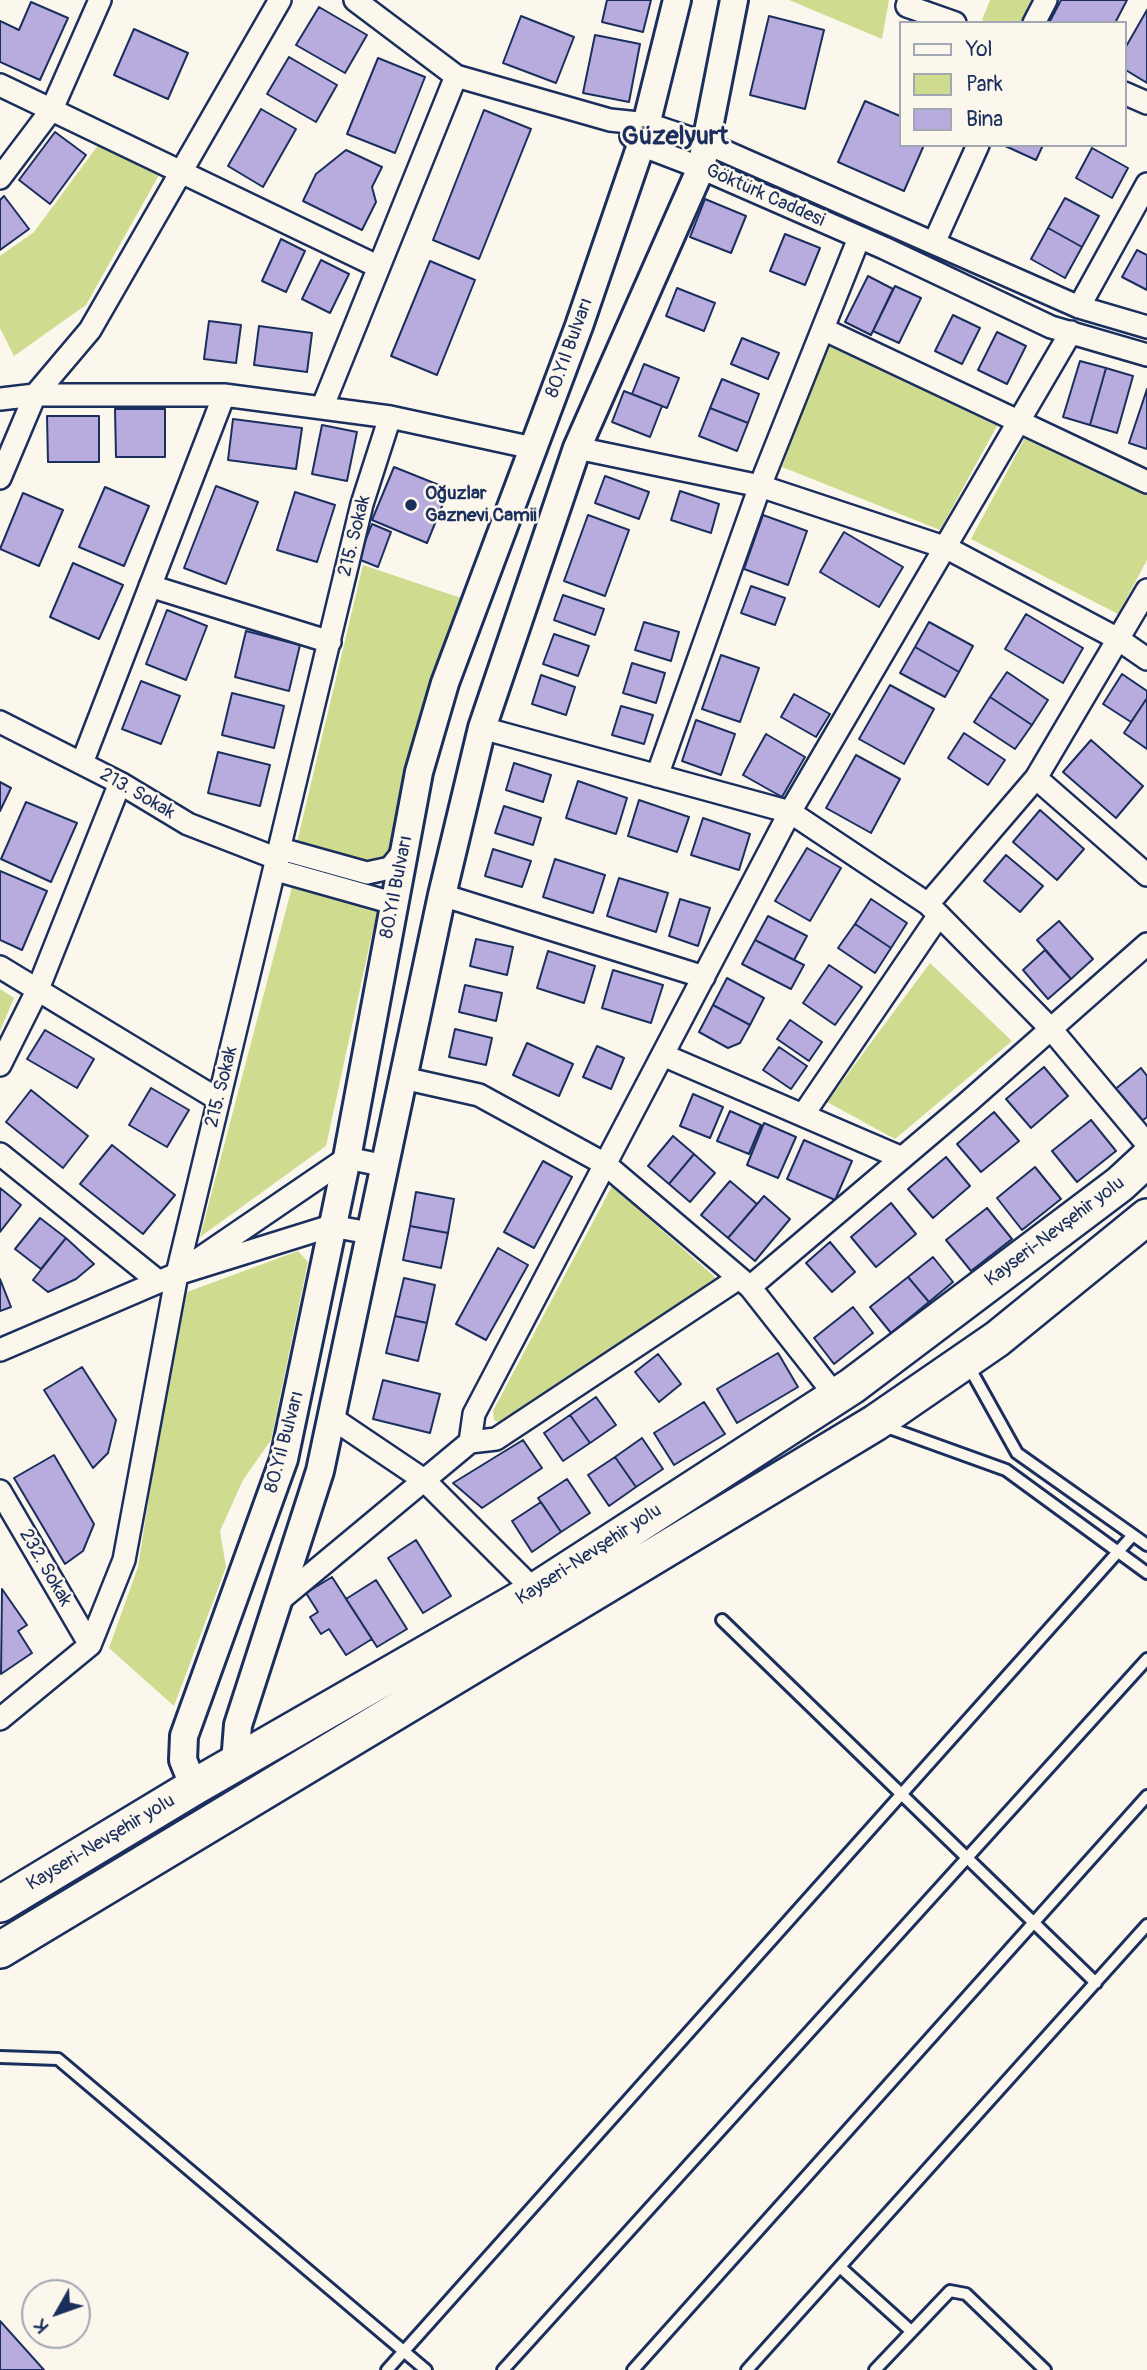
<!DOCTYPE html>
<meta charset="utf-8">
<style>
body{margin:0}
#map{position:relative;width:1147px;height:2370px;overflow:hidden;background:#fbf7ec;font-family:Pangolin,sans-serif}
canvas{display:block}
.legend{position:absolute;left:899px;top:21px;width:228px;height:126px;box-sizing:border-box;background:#fbf7ec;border:2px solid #a1a7b3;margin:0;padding:9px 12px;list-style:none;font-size:21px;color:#1b2f5e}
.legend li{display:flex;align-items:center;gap:14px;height:35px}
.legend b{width:35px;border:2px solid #a1a7b3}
.north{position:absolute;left:21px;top:2279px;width:70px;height:70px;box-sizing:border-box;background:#fbf7ec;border:2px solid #a1a7b3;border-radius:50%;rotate:230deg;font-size:19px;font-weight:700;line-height:28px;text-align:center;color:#1b2f5e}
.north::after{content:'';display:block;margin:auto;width:24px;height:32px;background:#1b2f5e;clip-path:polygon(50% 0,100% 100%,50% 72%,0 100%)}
</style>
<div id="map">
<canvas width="1147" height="2370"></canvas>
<ul class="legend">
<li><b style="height:9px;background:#fbf7ec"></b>Yol</li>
<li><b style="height:19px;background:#cfdc90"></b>Park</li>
<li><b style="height:19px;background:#b7acdd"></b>Bina</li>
</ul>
<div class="north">K</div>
</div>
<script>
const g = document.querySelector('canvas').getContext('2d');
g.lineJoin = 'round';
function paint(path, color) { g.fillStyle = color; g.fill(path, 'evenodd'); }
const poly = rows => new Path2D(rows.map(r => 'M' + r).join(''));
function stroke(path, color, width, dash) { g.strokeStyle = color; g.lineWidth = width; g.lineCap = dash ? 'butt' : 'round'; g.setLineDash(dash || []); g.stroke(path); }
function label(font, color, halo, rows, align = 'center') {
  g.font = font + ' Pangolin,sans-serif'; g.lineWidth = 5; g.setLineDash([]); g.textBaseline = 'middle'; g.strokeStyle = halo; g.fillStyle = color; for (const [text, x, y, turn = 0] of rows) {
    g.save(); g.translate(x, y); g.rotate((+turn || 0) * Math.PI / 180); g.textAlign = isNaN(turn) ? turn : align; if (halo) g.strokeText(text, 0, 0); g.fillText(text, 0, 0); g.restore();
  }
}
paint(poly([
 [789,0,889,0,882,39],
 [990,0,1031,0,1021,23,988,23,982,20],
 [99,144,159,175,86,305,14,356,0,328,0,256,34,232],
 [829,344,998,424,940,530,782,467],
 [1025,438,1147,495,1147,560,1118,614,971,539],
 [363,565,464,599,391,857,374,863,297,842],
 [293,883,378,906,326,1146,200,1237],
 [930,963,1012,1041,895,1139,827,1102],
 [0,989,14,998,0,1031],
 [612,1186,716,1278,501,1423,494,1420,493,1411],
 [298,1251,308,1262,271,1440,243,1480,220,1531,226,1567,174,1706,109,1648,138,1567,166,1388,187,1292]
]), '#cfdc90');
const building = poly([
 [607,0,651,0,643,32,602,22,607,0],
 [1061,0,1127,0,1115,23,1049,23,1061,0],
 [31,2,68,18,40,80,0,62,0,21,19,30,31,2],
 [319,7,367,35,345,73,296,45,319,7],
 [1147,10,1147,83,1124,69,1124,50,1147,10],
 [521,16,574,37,556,83,503,63,521,16],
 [769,16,824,30,805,109,750,95,769,16],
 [134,29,188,53,168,99,114,75,134,29],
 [595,35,640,44,629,102,583,93,595,35],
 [289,57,337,85,316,122,267,94,289,57],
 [378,58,425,77,395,153,347,134,378,58],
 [865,101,900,116,900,145,924,145,904,191,838,162,865,101],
 [261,109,296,129,263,187,228,166,261,109],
 [484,110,531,129,479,259,433,240,484,110],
 [55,132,86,155,50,204,19,180,55,132],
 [1003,145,1043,145,1036,160,1003,145],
 [1092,148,1128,168,1112,198,1076,178,1092,148],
 [346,150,382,167,372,187,376,202,362,230,303,201,316,174,346,150],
 [4,196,29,229,0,250,0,200,4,196],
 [1065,198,1099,216,1082,247,1048,228,1065,198],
 [705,199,746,216,731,253,690,237,705,199],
 [1048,228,1082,247,1065,278,1031,259,1048,228],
 [785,234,820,248,805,285,770,271,785,234],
 [281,239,305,251,286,292,262,281,281,239],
 [1137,250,1147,255,1147,290,1122,277,1137,250],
 [321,260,349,274,330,313,302,299,321,260],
 [430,261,475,280,437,375,391,356,430,261],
 [868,276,893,289,871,335,845,322,868,276],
 [895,286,921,298,899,343,873,331,895,286],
 [677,288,715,303,704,331,666,316,677,288],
 [953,315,980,328,962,364,935,351,953,315],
 [209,321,241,325,236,363,204,359,209,321],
 [259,326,312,333,307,372,254,365,259,326],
 [997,332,1026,346,1007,384,978,370,997,332],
 [742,338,779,353,768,379,731,364,742,338],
 [1080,361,1106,368,1090,425,1063,417,1080,361],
 [644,364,679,378,667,408,632,394,644,364],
 [1106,368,1133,376,1117,433,1090,425,1106,368],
 [722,379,759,394,748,423,710,408,722,379],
 [1147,389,1147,449,1129,443,1147,389],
 [624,391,662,406,650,437,612,422,624,391],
 [710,408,748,423,737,451,699,436,710,408],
 [115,409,165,409,165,457,116,457,115,409],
 [47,416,99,416,99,462,48,462,47,416],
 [233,419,302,428,296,469,228,460,233,419],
 [322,425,357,432,347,481,312,474,322,425],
 [394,467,449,489,427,543,372,520,394,467],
 [605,476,649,492,639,519,595,503,605,476],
 [216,486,258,502,226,584,184,568,216,486],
 [105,487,149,506,124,566,79,547,105,487],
 [680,491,719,504,711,533,671,520,680,491],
 [295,492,335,505,317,562,277,550,295,492],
 [23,493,63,510,39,566,0,549,23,493],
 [588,515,629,530,605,596,564,581,588,515],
 [763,515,807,531,788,585,744,569,763,515],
 [372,524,391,532,378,567,358,559,372,524],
 [844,532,903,567,879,607,820,572,844,532],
 [73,563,123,585,99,639,50,617,73,563],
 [751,586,785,598,775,625,741,613,751,586],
 [563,595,604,609,595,635,554,620,563,595],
 [167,610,207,626,186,680,146,664,167,610],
 [1026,614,1083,648,1063,683,1005,649,1026,614],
 [644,622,679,632,671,661,635,650,644,622],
 [929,622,973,646,959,672,915,647,929,622],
 [246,631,300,645,289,691,235,677,246,631],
 [554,634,589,646,578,676,543,664,554,634],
 [915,647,959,672,945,697,900,673,915,647],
 [721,655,759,668,740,722,702,709,721,655],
 [632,663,665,673,656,703,623,693,632,663],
 [1007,672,1048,700,1032,725,990,697,1007,672],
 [1122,674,1147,691,1147,698,1131,722,1103,704,1122,674],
 [541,675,575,687,566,715,532,704,541,675],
 [141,681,180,696,161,744,122,729,141,681],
 [890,685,934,709,904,764,859,739,890,685],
 [232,693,284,706,274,748,222,735,232,693],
 [794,694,830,714,816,737,781,717,794,694],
 [990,697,1032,725,1015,749,974,722,990,697],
 [1147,698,1147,749,1124,733,1147,698],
 [621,706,653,715,644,744,612,735,621,706],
 [696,720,735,734,721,775,682,761,696,720],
 [964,733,1005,760,988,785,948,758,964,733],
 [766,734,805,757,782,797,743,775,766,734],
 [1091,740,1143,786,1116,818,1063,772,1091,740],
 [218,752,270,765,260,806,208,793,218,752],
 [856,755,900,779,871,833,826,808,856,755],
 [514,763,551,775,543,802,506,790,514,763],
 [578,781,627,798,616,834,566,818,578,781],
 [0,782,11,788,0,811,0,782],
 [639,800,689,817,677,852,628,836,639,800],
 [26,802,77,823,51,882,1,859,26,802],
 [504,806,541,818,533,845,495,833,504,806],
 [1040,810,1084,849,1057,880,1013,842,1040,810],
 [703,818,750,834,739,870,691,855,703,818],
 [807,848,841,868,810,921,775,901,807,848],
 [493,849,531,861,522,887,485,876,493,849],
 [1006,855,1043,886,1020,912,984,881,1006,855],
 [555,859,605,875,593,913,543,897,555,859],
 [0,871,47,891,22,950,0,940,0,871],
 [619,878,668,893,656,932,607,916,619,878],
 [680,899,710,908,698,946,669,936,680,899],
 [871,899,907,923,891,948,855,924,871,899],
 [768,916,807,936,794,960,755,940,768,916],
 [1059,921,1093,959,1071,979,1037,940,1059,921],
 [855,924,891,948,875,973,838,948,855,924],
 [476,939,513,947,507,975,470,966,476,939],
 [755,940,804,965,791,989,742,964,755,940],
 [1045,950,1071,979,1048,999,1023,970,1045,950],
 [548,951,595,966,584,1003,537,988,548,951],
 [829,965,862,987,835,1025,803,1003,829,965],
 [613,970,663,985,651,1023,602,1008,613,970],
 [727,978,764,998,750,1025,713,1005,727,978],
 [465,985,502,993,496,1021,459,1012,465,985],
 [713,1005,750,1025,740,1043,728,1048,699,1032,713,1005],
 [790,1020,822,1042,809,1061,777,1039,790,1020],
 [455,1029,492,1038,486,1065,449,1057,455,1029],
 [45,1030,94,1059,77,1088,27,1059,45,1030],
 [527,1043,573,1064,559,1096,513,1075,527,1043],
 [597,1046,624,1058,611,1089,583,1077,597,1046],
 [779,1047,807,1066,791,1089,763,1070,779,1047],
 [1044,1067,1068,1096,1031,1128,1006,1099,1044,1067],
 [1141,1068,1147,1076,1147,1117,1139,1123,1113,1091,1141,1068],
 [151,1088,189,1110,167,1147,129,1125,151,1088],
 [31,1090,88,1136,63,1168,6,1122,31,1090],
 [693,1094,723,1107,710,1138,680,1126,693,1094],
 [730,1111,761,1125,749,1154,717,1141,730,1111],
 [994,1112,1019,1141,981,1172,957,1144,994,1112],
 [1091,1120,1116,1151,1077,1182,1052,1151,1091,1120],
 [764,1123,796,1137,778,1178,747,1165,764,1123],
 [673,1136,694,1154,669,1184,648,1166,673,1136],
 [804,1140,852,1161,835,1200,787,1179,804,1140],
 [112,1145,175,1195,143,1234,80,1184,112,1145],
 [694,1154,715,1173,690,1202,669,1184,694,1154],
 [946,1157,970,1186,933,1218,908,1189,946,1157],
 [543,1161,572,1177,534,1248,504,1232,543,1161],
 [1035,1167,1061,1199,1022,1230,997,1198,1035,1167],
 [730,1181,757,1204,728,1238,701,1215,730,1181],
 [0,1188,21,1205,0,1232,0,1188],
 [416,1192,454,1199,448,1233,410,1226,416,1192],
 [764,1196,790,1219,755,1261,728,1238,764,1196],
 [891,1203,916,1234,876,1267,851,1237,891,1203],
 [987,1208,1012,1239,971,1271,946,1240,987,1208],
 [40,1218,66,1238,41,1269,15,1249,40,1218],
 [410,1226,448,1233,441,1268,403,1260,410,1226],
 [66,1238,94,1264,76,1279,48,1292,33,1280,66,1238],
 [830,1242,855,1272,832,1292,806,1263,830,1242],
 [498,1248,528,1265,486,1340,456,1324,498,1248],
 [933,1257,953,1282,929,1302,908,1277,933,1257],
 [908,1277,929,1302,891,1333,870,1307,908,1277],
 [404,1278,435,1285,427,1323,395,1316,404,1278],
 [0,1279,11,1307,0,1311,0,1279],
 [853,1307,873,1333,834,1364,814,1338,853,1307],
 [395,1316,427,1323,418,1361,386,1353,395,1316],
 [778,1353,798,1387,737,1423,717,1389,778,1353],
 [658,1354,681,1384,659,1402,635,1372,658,1354],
 [82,1367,116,1420,108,1453,93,1468,44,1390,82,1367],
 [383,1380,440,1394,430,1433,373,1419,383,1380],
 [596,1397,616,1425,590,1443,570,1415,596,1397],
 [704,1402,725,1434,674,1465,654,1433,704,1402],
 [570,1415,590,1443,563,1461,544,1433,570,1415],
 [642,1438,663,1469,636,1487,615,1457,642,1438],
 [523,1440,542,1468,482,1508,453,1483,523,1440],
 [54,1455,94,1524,83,1551,65,1564,14,1478,54,1455],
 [615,1457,636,1487,609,1506,588,1475,615,1457],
 [567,1479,590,1513,561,1532,538,1498,567,1479],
 [541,1502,561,1532,532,1552,512,1521,541,1502],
 [416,1540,451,1596,423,1613,388,1558,416,1540],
 [332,1577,372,1639,346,1655,329,1629,321,1634,310,1617,318,1612,306,1593,332,1577],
 [376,1580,407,1629,377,1647,346,1599,376,1580],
 [2,1589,27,1625,18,1631,32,1653,1,1674,2,1589],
 [0,2321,44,2370,0,2370,0,2321]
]);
paint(building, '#b7acdd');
stroke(building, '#1b2f5e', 2);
const service = poly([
 [968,1365,1017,1453,1147,1545],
 [884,1426,1006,1470,1147,1573],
 [722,1620,1096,1983],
 [0,2057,58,2059,426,2370],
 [840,2267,911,2331],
 [387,2370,1133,1535],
 [503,2370,1147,1659],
 [633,2370,1147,1796],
 [747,2370,1147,1925],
 [875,2370,950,2291,966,2294,1045,2370]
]);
const minor = poly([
 [355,0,456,76,610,120,648,124,708,144,1079,307,1147,327],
 [909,0,907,6,955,23],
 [1034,23,1046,0],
 [0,85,379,267],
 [1124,93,1147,103],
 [631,136,641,145,701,168,884,248,1051,327,1147,355],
 [0,178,52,109,100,0],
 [934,243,978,145],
 [1079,307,1147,184],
 [823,329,1147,482],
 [0,399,35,395,224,395,390,417,533,448],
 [322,408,456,76],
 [577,448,760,486,947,548,1118,639,1147,659],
 [0,478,35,395,90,330,280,0],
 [150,586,330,642],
 [0,722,120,783,188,824,278,859],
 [482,728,790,812,928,904,1051,1029,1147,1144],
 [82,763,224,395],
 [657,776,760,486,859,238],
 [1036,778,1147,875],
 [281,849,367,873,390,868,403,852],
 [276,870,393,903],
 [442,895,704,977],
 [928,904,1036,778,1147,590],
 [0,967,219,1100],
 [663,1055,902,1158],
 [0,1065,38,989,120,783],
 [403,1078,479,1095,605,1164,750,1287,835,1395],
 [803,1115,939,915],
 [0,1154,159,1282],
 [196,1261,347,1158,386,1166],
 [750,1287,967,1103,1147,944],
 [0,1350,177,1274,331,1226,370,1233],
 [332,1418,424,1480,535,1591],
 [470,1442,496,1439,739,1278],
 [0,1491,90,1645],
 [280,1600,470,1442,474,1414,790,812,1071,332],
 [0,1719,90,1645,124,1560,177,1274,362,504,390,417]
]);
const tertiary = poly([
 [240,1761,236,1750,238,1725,320,1471,442,895,482,728,577,448,701,168,734,0],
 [194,1787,183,1760,184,1736,284,1459,347,1158,419,772,445,683,579,326,641,145,677,0]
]);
const trunk = poly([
 [0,1904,194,1787,535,1591,852,1386,1120,1184,1147,1159],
 [0,1950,875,1423,997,1339,1147,1217]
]);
stroke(service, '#1b2f5e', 16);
stroke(minor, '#1b2f5e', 26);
stroke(tertiary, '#1b2f5e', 32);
stroke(trunk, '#1b2f5e', 40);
stroke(service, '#fbf7ec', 10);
stroke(minor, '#fbf7ec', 21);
stroke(tertiary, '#fbf7ec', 26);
stroke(trunk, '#fbf7ec', 35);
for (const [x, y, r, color] of [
 [411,505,7,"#1b2f5e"]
]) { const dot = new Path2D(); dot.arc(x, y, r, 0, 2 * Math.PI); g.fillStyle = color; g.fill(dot); stroke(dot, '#fbf7ec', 2.5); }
label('19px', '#1b2f5e', '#fbf7ec', [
 ["Göktürk Caddesi",765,196,24],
 ["80.Yıl Bulvarı",570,348,-70],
 ["215. Sokak",355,536,-76],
 ["213. Sokak",137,794,30],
 ["80.Yıl Bulvarı",397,887,-79],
 ["215. Sokak",222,1087,-76],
 ["Kayseri-Nevşehir yolu",1055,1232,-37],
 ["80.Yıl Bulvarı",285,1442,-75],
 ["Kayseri-Nevşehir yolu",589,1555,-33],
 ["232. Sokak",45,1568,60],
 ["Kayseri-Nevşehir yolu",101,1843,-31]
]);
label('bold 19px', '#1b2f5e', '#fbf7ec', [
 ["Oğuzlar",425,494],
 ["Gaznevi Camii",425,516]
], 'left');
label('bold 26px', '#1b2f5e', '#fbf7ec', [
 ["Güzelyurt",675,137]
]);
</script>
